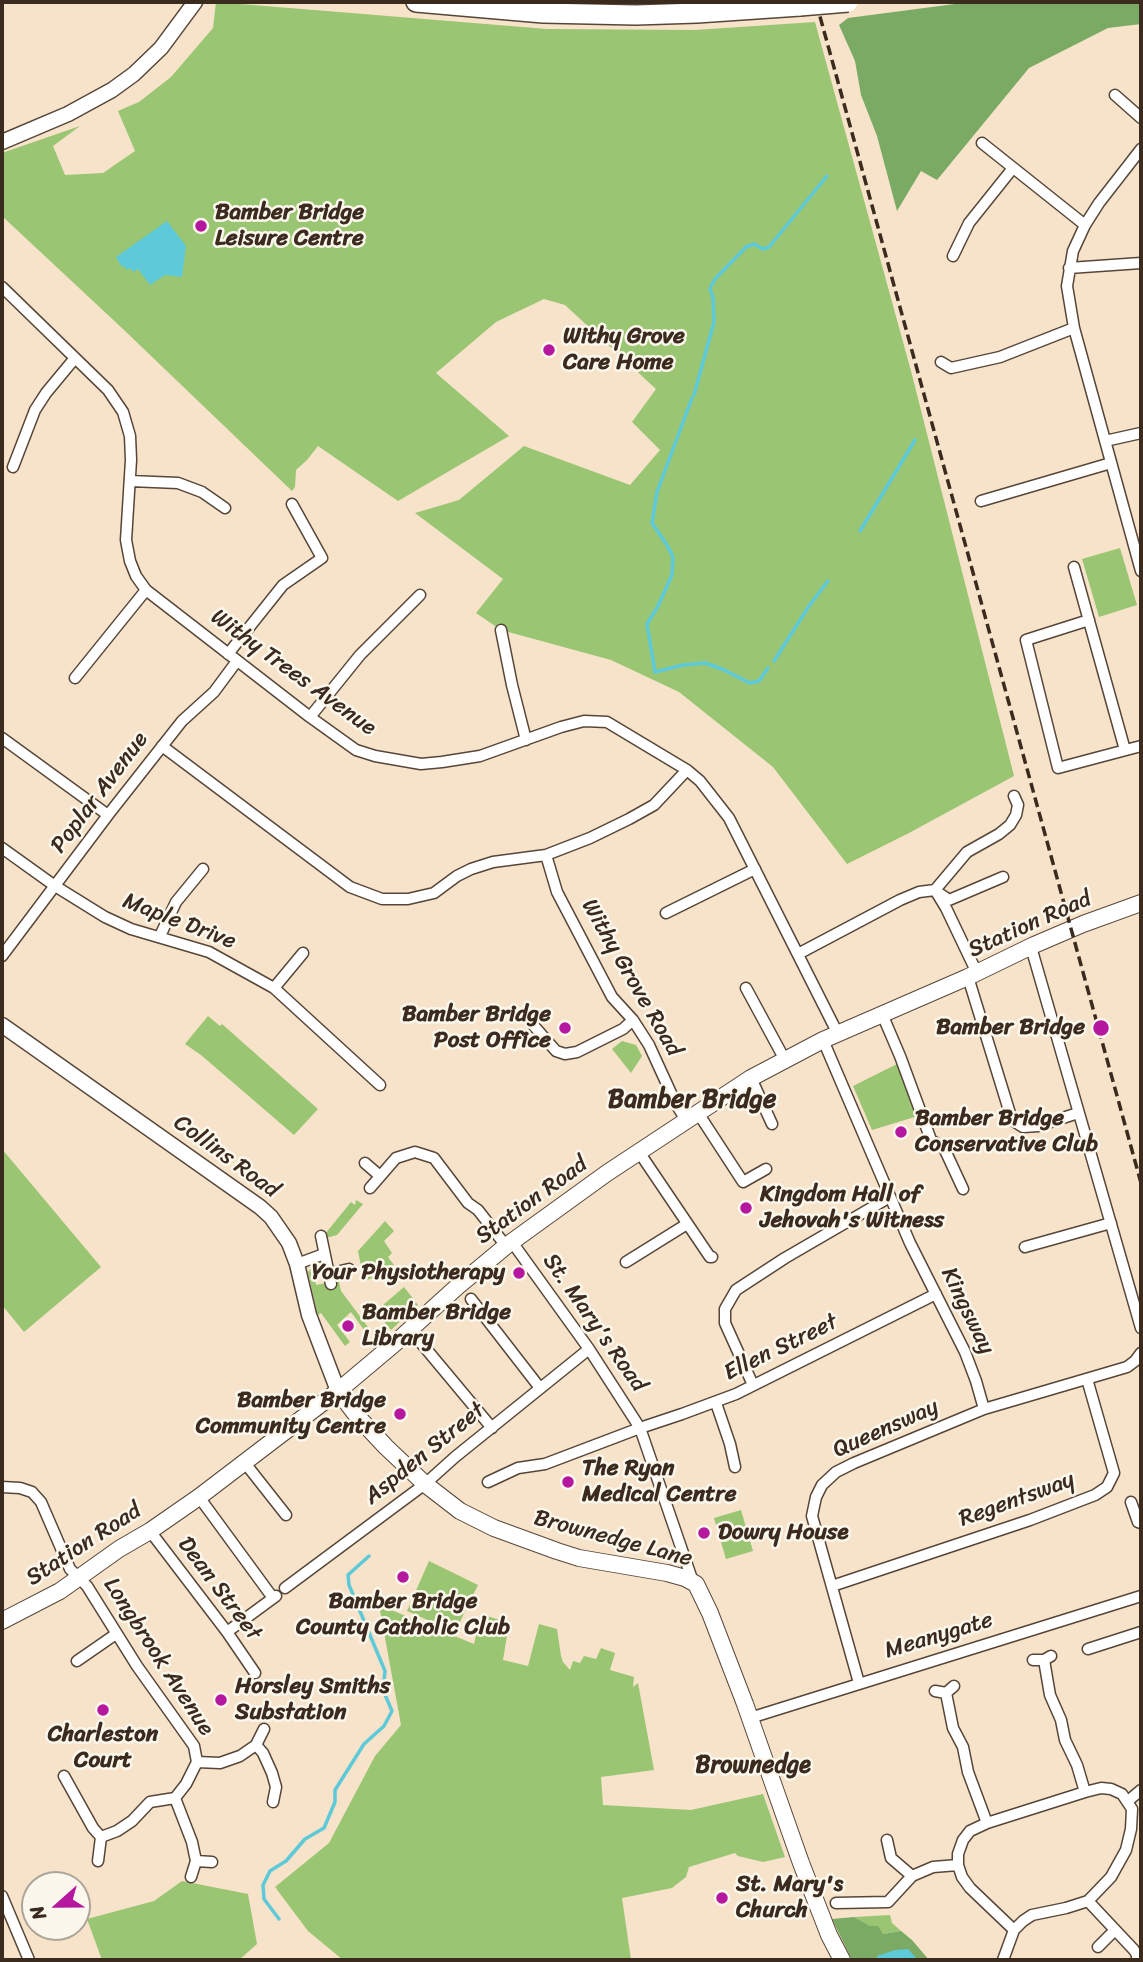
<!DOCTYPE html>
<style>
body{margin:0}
#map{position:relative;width:1143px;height:1962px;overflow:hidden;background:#f6e3ca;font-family:Sriracha,sans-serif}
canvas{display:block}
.frame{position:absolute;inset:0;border:4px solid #3b2a1e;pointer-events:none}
.north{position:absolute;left:21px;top:1871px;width:70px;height:70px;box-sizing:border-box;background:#fbf7ec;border:2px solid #aea59a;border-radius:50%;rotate:249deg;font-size:19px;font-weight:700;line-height:28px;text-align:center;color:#3b2a1e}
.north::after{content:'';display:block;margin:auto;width:24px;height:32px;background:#b5179e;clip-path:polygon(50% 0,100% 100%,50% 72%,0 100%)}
</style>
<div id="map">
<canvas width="1143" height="1962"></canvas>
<div class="frame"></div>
<div class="north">N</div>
</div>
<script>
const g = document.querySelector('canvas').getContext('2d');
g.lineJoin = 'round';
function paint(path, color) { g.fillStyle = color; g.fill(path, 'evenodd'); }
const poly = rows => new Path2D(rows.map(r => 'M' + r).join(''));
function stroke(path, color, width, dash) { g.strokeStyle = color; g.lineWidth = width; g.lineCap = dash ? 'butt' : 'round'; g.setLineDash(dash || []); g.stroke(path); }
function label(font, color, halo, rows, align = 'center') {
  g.font = font + ' Sriracha,sans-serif'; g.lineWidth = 5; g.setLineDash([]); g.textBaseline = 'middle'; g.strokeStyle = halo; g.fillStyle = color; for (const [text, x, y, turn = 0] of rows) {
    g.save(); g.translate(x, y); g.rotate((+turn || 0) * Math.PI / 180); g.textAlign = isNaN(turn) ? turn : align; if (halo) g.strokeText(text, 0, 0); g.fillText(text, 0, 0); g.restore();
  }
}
paint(poly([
 [216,2,547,29,695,30,815,22,911,371,1014,776,909,833,847,864,773,767,679,692,611,660,501,630,476,613,503,579,415,513,459,500,524,446,630,485,660,450,632,422,656,389,565,305,544,299,496,322,436,373,509,436,398,501,318,446,307,460,296,470,295,487,292,491,124,330,2,216,2,153,80,126,53,146,65,175,103,173,135,151,118,111,139,102,171,77,213,28],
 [1120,548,1137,605,1099,617,1082,559],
 [208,1016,220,1026,222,1024,318,1109,294,1135,201,1055,185,1044],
 [622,1041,636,1045,642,1056,631,1073,612,1049],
 [897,1064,918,1116,872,1130,853,1086],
 [2,1149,101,1267,24,1332,2,1305],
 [356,1200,363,1204,337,1235,326,1238,325,1234,351,1202,355,1205],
 [385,1221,394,1231,384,1241,392,1253,388,1257,394,1265,387,1273,364,1281,358,1251],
 [316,1266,323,1271,314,1273,316,1285,326,1283,336,1286,335,1278,338,1277,341,1291,368,1327,364,1330,351,1312,337,1325,350,1342,345,1346,321,1313,318,1315,317,1312,308,1272,312,1267],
 [404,1287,418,1305,391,1330,376,1311],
 [741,1510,753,1551,726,1559,714,1518],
 [429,1561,478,1585,455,1632,407,1611],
 [379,1605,474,1644,481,1614,509,1623,503,1660,528,1666,539,1624,557,1629,561,1656,563,1662,570,1670,573,1661,580,1663,584,1656,596,1659,601,1648,615,1653,610,1670,634,1677,633,1687,638,1683,654,1770,601,1777,603,1805,691,1810,763,1794,785,1857,763,1862,738,1856,735,1853,689,1867,686,1877,672,1888,622,1898,631,1960,343,1960,308,1931,275,1887,329,1843,375,1756,401,1725],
 [182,1881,248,1894,257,1944,239,1960,102,1960,87,1919,154,1901],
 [890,1915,892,1923,901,1931,883,1934,854,1917]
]), '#9ac572');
paint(poly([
 [970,2,1141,2,1141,24,1108,28,1029,68,937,180,921,171,897,211,877,136,861,95,855,61,839,25,848,18],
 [854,1917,870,1926,878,1926,883,1934,901,1931,912,1940,929,1960,852,1960,832,1919]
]), '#7baa64');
paint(poly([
 [167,221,186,246,182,277,165,275,150,285,138,269,133,272,130,268,127,270,124,266,122,267,116,257],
 [908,1949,918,1960,877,1960,877,1956,895,1950]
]), '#5ec9d8');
stroke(poly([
 [711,286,715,279,746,247,754,244,763,249,769,247,827,176],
 [694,395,714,322,713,297,710,289],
 [692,398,657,492,652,523,667,545,673,557,672,575,658,606,647,624,655,672,683,665,705,663,722,669,750,683,759,681,768,668],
 [860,531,915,440],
 [774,661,809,606,828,581],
 [279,1919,264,1899,263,1885,270,1871,286,1861,305,1839,324,1828,335,1802,335,1790,364,1744,384,1726,392,1711,383,1690,385,1671,349,1585,348,1575,369,1556]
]), '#5ec9d8', 3.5);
const minor = poly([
 [1115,95,1141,118],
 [982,143,1085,225],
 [1141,149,1099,203,1085,225,1073,251,1067,286,1074,328,1141,571],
 [953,256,969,223,1013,168],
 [1069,268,1141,263],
 [2,287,108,390,123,412,130,436,131,460,126,540,130,561,136,576,146,590,310,717,356,750,375,756,421,764,442,762,480,756,561,727,584,721,607,722,687,770,700,781,729,818,838,1034],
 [941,362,951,368,1000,357,1074,328],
 [1105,441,1141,433],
 [13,467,35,410,46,393,75,358],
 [130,481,178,483,202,492,225,508],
 [981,501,1111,463],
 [1074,567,1125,750],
 [1089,620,1026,640,1058,768,1141,746],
 [501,630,512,685,526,740],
 [228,654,283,585,322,558,292,504],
 [75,678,146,590],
 [310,717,360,655,420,595],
 [2,738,108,815],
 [162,746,350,887,382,899,408,899,434,893,457,876,471,869,493,862,546,855,590,838,629,819,654,805,687,770],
 [2,848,55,886,105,917,131,929,209,952,274,988,380,1085],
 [546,855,557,892,612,997,633,1020,649,1045,676,1104,686,1120],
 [935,890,967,852,999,834,1010,825,1016,815,1018,805,1014,796],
 [935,890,946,908,977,973],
 [940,894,949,900,1003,877],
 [666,913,755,869],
 [160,936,176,902,203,869],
 [1031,947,1141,1328],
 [798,954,900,900,919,892,935,890],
 [2,956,108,815,182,721,214,692,237,661],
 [968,977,1012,1120,1023,1127,1038,1126,1078,1113],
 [274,988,303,953],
 [746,988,785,1060],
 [882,1014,900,1056,931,1140,944,1148,963,1189],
 [534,1026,556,1051,565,1054,577,1052,623,1029,633,1020],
 [823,1040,910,1243,965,1352,976,1381,984,1409],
 [751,1078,772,1124],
 [698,1113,743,1182,766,1169],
 [639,1152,710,1257,712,1257],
 [365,1163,380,1176],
 [370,1188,396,1158,415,1152,434,1158,468,1203,478,1210,506,1246],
 [321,1236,331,1284],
 [512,1242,589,1349,640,1428,693,1582],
 [1025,1247,1111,1223],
 [626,1262,687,1224],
 [297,1264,324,1254],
 [328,1274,349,1269],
 [471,1299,540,1388],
 [422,1344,492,1428],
 [753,1385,725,1323,725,1309,736,1290,785,1258,890,1197],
 [716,1403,730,1444,735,1467],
 [245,1463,286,1515],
 [488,1482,518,1468,545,1464,640,1428,682,1414,736,1394,936,1294],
 [2,1487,20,1488,32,1492,41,1502,70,1569,87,1586,137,1666,194,1746,197,1762,186,1784,175,1798,150,1802,132,1821,117,1831,101,1837,93,1828,64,1776],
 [199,1497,273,1598],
 [1131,1502,1138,1522,1141,1523],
 [150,1531,227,1632,255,1673],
 [832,1586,1030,1520,1095,1495,1107,1487,1114,1473,1087,1379],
 [285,1588,425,1484,455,1457,589,1349],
 [227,1632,276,1596],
 [1088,1649,1141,1632],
 [1033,1660,1044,1660,1051,1656],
 [1044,1660,1050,1695,1061,1720,1065,1740,1077,1765,1085,1792],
 [77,1661,116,1634],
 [859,1683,812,1516,816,1497,822,1485,836,1472,854,1463,984,1409,1127,1367,1135,1361,1141,1353],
 [935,1691,946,1693,954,1686],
 [946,1693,953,1728,963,1747,968,1772,987,1823],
 [750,1718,1141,1596],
 [256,1745,264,1729],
 [197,1762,220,1763,240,1756,256,1745,263,1753,272,1773,276,1787,273,1802],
 [175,1798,192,1842,196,1861,191,1877],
 [1128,1801,1141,1790],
 [887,1840,891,1858,912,1876],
 [98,1861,101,1837],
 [196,1861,212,1862],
 [2,1896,29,1960],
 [1088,1901,1134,1950,1137,1955,1137,1960],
 [836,1903,888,1902,912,1876,933,1867,958,1865],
 [1098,1947,1114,1931],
 [1003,1960,1014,1930,970,1888,962,1877,958,1865,958,1854,963,1840,970,1831,987,1823,1085,1792,1101,1788,1111,1789,1122,1794,1132,1809,1131,1829,1126,1850,1111,1877,1088,1901,1066,1908,1032,1915,1023,1921,1014,1930]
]);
const tertiary = poly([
 [2,142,68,114,112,90,134,74,161,48,195,2],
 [2,1025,260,1207,271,1217,289,1243,297,1264,309,1315,338,1391]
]);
const secondary = poly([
 [338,1391,357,1416,386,1447,425,1484,460,1511,494,1528,557,1551,579,1558,667,1573,685,1578,696,1584,710,1613,745,1704,801,1863,829,1935,842,1960],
 [2,1621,60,1591,119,1549,150,1531,199,1497,338,1391,394,1344,458,1286,506,1246,607,1173,751,1078,823,1040,968,977,1034,945,1083,924,1141,903]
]);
const motorway = poly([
 [416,2,543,13,636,15,697,13,800,6]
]);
stroke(minor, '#574638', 13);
stroke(tertiary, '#574638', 17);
stroke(secondary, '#574638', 18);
stroke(motorway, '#574638', 22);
stroke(minor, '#fff', 10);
stroke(tertiary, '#fff', 14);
stroke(secondary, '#fff', 16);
stroke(motorway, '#fff', 19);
stroke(poly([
 [816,2,1141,1183]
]), '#3b2a1e', 3.5, [10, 5]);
const motorwayBridge = poly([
 [800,6,848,2]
]);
stroke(motorwayBridge, '#574638', 22, []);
stroke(motorwayBridge, '#fff', 19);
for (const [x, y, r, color] of [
 [201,226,7,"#b5179e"],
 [549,350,7,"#b5179e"],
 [565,1028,7,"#b5179e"],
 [1101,1028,9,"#b5179e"],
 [901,1132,7,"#b5179e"],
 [746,1208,7,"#b5179e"],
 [519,1273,7,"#b5179e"],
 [348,1326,7,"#b5179e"],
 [400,1414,7,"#b5179e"],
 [568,1482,7,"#b5179e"],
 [704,1533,7,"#b5179e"],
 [403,1577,7,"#b5179e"],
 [221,1700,7,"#b5179e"],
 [103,1710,7,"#b5179e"],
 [722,1898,7,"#b5179e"]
]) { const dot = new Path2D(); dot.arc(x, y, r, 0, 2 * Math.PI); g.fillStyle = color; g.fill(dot); stroke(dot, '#fbf7ec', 2.5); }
label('bold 23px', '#3b2a1e', '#fbf7ec', [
 ["Bamber Bridge",215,213],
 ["Leisure Centre",215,239],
 ["Withy Grove",563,337],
 ["Care Home",563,363],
 ["Bamber Bridge",551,1015,"right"],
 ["Post Office",551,1041,"right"],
 ["Bamber Bridge",1085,1028,"right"],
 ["Bamber Bridge",915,1119],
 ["Conservative Club",915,1145],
 ["Kingdom Hall of",760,1195],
 ["Jehovah's Witness",760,1221],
 ["Your Physiotherapy",505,1273,"right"],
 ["Bamber Bridge",362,1313],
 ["Library",362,1339],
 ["Bamber Bridge",386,1401,"right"],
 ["Community Centre",386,1427,"right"],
 ["The Ryan",582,1469],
 ["Medical Centre",582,1495],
 ["Dowry House",718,1533],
 ["Bamber Bridge",403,1602,"center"],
 ["County Catholic Club",403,1628,"center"],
 ["Horsley Smiths",235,1687],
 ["Substation",235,1713],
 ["Charleston",103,1735,"center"],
 ["Court",103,1761,"center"],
 ["St. Mary's",736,1885],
 ["Church",736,1911]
], 'left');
label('23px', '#3b2a1e', '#fbf7ec', [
 ["Withy Trees Avenue",293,673,36],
 ["Poplar Avenue",100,793,-53],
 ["Maple Drive",179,922,21],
 ["Station Road",1030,925,-24],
 ["Withy Grove Road",631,978,60],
 ["Collins Road",226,1157,36],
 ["Station Road",532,1201,-36],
 ["Kingsway",967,1311,64],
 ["St. Mary's Road",594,1323,55],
 ["Ellen Street",781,1348,-26],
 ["Queensway",886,1429,-24],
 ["Aspden Street",425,1454,-39],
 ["Regentsway",1017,1500,-20],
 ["Brownedge Lane",613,1539,15],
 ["Station Road",84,1545,-33],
 ["Dean Street",219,1589,53],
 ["Meanygate",939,1636,-17],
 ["Longbrook Avenue",158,1657,57]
]);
label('bold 24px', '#3b2a1e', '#fbf7ec', [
 ["Brownedge",753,1766]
]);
label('bold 26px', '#3b2a1e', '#fbf7ec', [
 ["Bamber Bridge",692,1100]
]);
</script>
